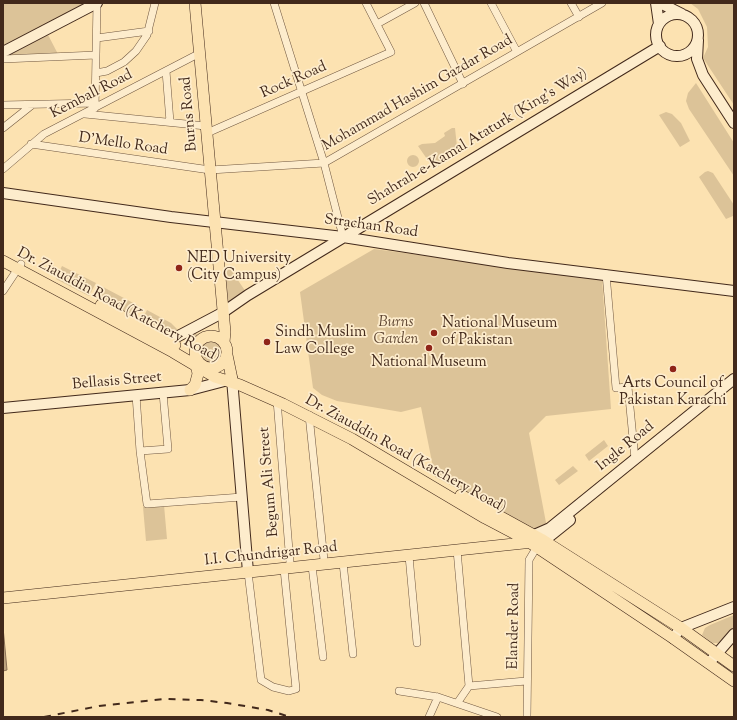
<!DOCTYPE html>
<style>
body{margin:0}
#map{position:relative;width:737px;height:720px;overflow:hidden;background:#fce2b1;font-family:"Sorts Mill Goudy",serif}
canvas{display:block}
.frame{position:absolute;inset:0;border:4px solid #42291b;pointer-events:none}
</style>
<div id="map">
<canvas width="737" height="720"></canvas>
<div class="frame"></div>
</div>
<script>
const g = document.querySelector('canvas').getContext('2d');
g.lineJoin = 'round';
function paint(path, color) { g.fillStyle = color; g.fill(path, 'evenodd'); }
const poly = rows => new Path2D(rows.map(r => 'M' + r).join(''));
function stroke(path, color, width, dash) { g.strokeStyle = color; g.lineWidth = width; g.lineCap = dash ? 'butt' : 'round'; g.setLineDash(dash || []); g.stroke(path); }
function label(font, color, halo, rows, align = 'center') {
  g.font = font + ' "Sorts Mill Goudy",serif'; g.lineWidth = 3.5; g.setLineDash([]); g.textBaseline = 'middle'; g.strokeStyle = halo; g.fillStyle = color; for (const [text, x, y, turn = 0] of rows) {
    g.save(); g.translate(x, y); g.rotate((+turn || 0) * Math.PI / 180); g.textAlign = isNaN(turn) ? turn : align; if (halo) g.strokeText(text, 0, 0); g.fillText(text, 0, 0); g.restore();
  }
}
paint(poly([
 [3,3,97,3,46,31,59,56,3,59],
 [690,3,734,3,734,105,703,58,708,47,707,27,698,9],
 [696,83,734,143,734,176,689,109,686,101,688,93],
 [666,112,672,114,681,123,690,141,680,147,659,115],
 [452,128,455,128,457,147,461,153,434,169,418,146,422,144,435,143,445,136,444,133],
 '407 161a6 6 0 1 1 12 0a6 6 0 1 1-12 0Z',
 [708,171,713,173,734,205,733,216,726,219,699,177,705,172],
 [374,249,602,279,611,409,546,416,529,433,547,528,534,529,435,477,421,407,401,412,337,401,322,395,313,388,300,292],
 [62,266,96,283,89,296,56,279],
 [228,269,231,270,248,295,222,311,220,270],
 [103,287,139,306,133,318,97,300],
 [147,310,171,323,179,331,169,336,141,322],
 [192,329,201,339,212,336,220,339,226,347,227,352,223,362,213,367,208,367,199,362,195,353,197,344],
 [604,440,608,446,589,461,585,455],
 [573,466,578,471,559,485,555,480],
 [164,505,167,539,146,541,143,507],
 [734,615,734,629,718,643,712,643,702,635,705,628,710,625]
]), '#dcc398');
const water = poly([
 [3,627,7,670,3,671,3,627]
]);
paint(water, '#bda37e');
stroke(water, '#8c7256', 1);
const street = poly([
 [274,3,324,163,343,237],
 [424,3,463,84],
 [491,3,517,52],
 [571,3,579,17],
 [377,24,415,3],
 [97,38,149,31],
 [3,59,96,55],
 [166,71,170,122],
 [96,73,107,71,124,62,136,51,147,35,155,3],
 [3,105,95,103],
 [95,108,97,3],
 [85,114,206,126],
 [3,128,32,105],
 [207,133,391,52,366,3],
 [31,144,210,170,324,163,602,3],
 [3,169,44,134,200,53],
 [606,274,616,388,628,387,635,459],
 [3,291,21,264],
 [163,393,168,449,140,451,147,504,242,497],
 [136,395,140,451],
 [277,400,290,563],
 [309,415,324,560],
 [457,550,469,686,458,702],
 [409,556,417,643],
 [343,563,353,654],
 [312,566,323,657],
 [248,572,261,680,273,687,289,691,296,689,284,569],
 [469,686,526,681],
 [399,691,438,697,497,717],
 [429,717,438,697],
 [527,717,529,560,538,545]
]);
const secondary = poly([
 [656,3,659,24],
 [660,3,682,14],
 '656 35a21 21 0 1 1 42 0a21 21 0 1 1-42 0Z',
 [698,40,697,59,703,75,734,123],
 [3,52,97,3],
 [3,193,171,217,343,237,508,263,734,291],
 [169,341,222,313,248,295,660,46],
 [3,408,190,390,232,379,248,572],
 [534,535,550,528,734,379],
 [541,539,550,536,570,520],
 [673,638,681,628,734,607],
 [709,663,734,634]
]);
const primary = poly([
 [195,3,225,332,224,342],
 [3,261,173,352,215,377,240,385,283,404,352,439,485,518,523,538,673,638,734,681],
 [101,305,175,345],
 '195 352a16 16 0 1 1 32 0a16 16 0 1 1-32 0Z',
 [227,355,232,379],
 [190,390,195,385,198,374,197,368,194,364],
 [461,495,541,539,681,628,734,666],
 [3,598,533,542]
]);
stroke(street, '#705740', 8);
stroke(secondary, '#42291b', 12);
stroke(primary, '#42291b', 12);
stroke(street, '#fdeccc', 7);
stroke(secondary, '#fdeccc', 10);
stroke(primary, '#fce2b1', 11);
stroke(poly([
 [44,717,99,706,165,699,201,700,227,703,268,710,290,717]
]), '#42291b', 2, [7, 7]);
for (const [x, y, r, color] of [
 [179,268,4,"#8f2418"],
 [434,333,4,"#8f2418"],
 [267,342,4,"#8f2418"],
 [429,348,4,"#8f2418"],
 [673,369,4,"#8f2418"]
]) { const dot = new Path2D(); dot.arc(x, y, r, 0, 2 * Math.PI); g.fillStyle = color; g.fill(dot); stroke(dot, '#fdeccc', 1.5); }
label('15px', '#42291b', '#fdeccc', [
 ["Rock Road",294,81,-24],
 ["Mohammad Hashim Gazdar Road",418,94,-30],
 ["Kemball Road",92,95,-27],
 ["Burns Road",190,114,-95],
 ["Shahrah-e-Kamal Ataturk (King's Way)",478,138,-31],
 ["D'Mello Road",123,145,8],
 ["Strachan Road",371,227,8],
 ["Dr. Ziauddin Road (Katchery Road)",118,306,28],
 ["Bellasis Street",117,382,-5],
 ["Ingle Road",626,447,-39],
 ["Dr. Ziauddin Road (Katchery Road)",405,455,29],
 ["Begum Ali Street",270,482,-95],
 ["I.I. Chundrigar Road",271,555,-6],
 ["Elander Road",515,626,-89]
]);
label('15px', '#42291b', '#fdeccc', [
 ["NED University",187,259],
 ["(City Campus)",187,276],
 ["National Museum",442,324],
 ["of Pakistan",442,341],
 ["Sindh Muslim",275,333],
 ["Law College",275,350],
 ["National Museum",429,363,"center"],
 ["Arts Council of",673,384,"center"],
 ["Pakistan Karachi",673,401,"center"]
], 'left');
label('italic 15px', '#614834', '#fdeccc', [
 ["Burns",396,323],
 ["Garden",396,340]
]);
</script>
